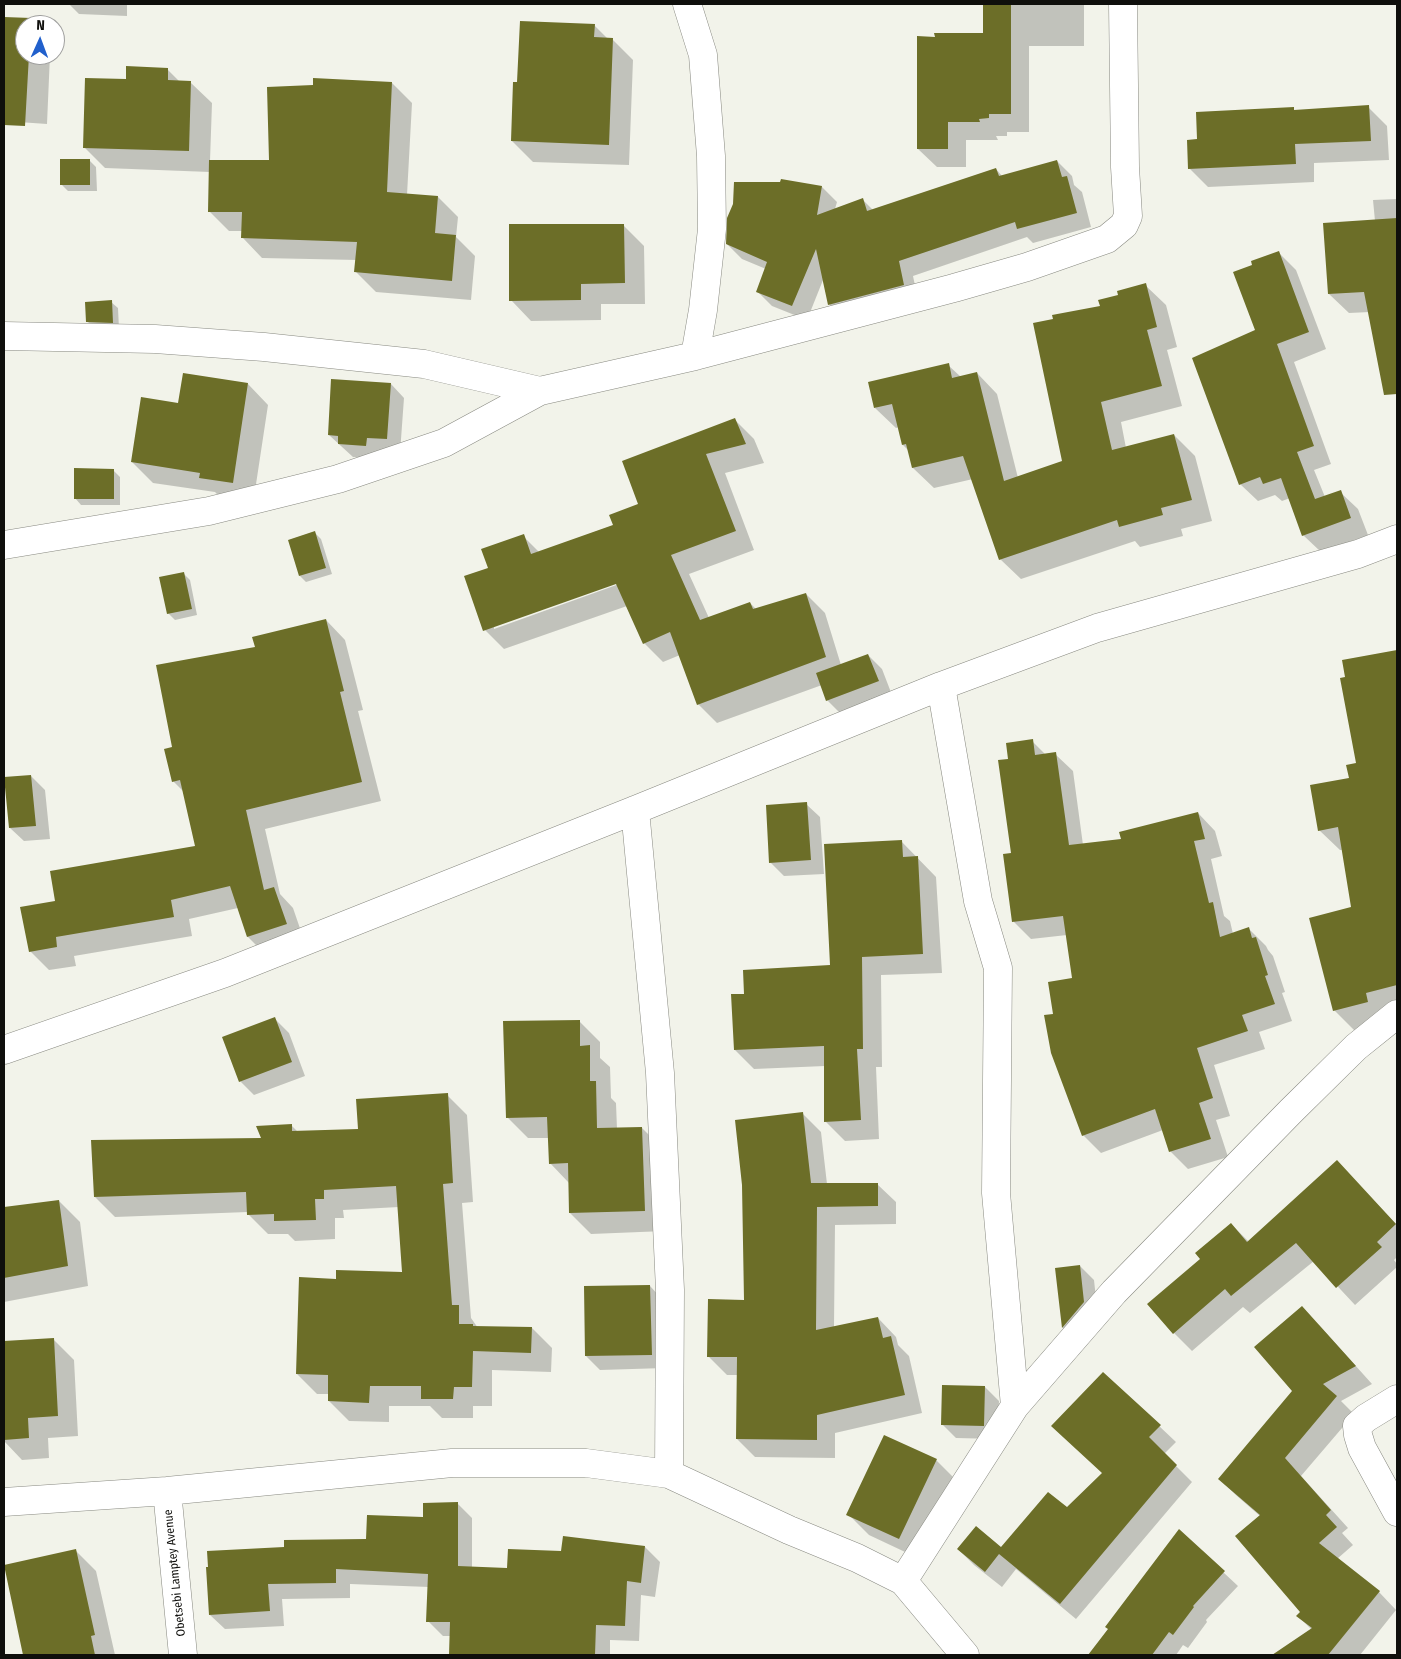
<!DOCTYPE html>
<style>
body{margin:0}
#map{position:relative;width:1401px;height:1659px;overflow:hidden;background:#f2f3ea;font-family:"Fira Sans Condensed",sans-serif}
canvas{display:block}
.frame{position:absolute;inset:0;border:5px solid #0f0f0c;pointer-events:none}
.north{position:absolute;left:15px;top:15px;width:50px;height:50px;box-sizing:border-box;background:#fff;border:1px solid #9f9f9e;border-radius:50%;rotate:2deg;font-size:14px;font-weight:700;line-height:20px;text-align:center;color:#0f0f0c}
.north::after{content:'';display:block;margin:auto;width:18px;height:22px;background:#2160cc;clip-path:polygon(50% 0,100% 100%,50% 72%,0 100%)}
</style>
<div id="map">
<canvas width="1401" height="1659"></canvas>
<div class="frame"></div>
<div class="north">N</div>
</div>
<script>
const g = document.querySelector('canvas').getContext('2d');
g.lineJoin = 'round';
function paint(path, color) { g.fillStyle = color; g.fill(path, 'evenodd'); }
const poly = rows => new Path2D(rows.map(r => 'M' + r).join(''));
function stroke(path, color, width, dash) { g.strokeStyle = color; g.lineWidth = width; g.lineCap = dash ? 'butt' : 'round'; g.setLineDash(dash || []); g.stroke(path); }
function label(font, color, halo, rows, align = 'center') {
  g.font = font + ' "Fira Sans Condensed",sans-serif'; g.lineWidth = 4; g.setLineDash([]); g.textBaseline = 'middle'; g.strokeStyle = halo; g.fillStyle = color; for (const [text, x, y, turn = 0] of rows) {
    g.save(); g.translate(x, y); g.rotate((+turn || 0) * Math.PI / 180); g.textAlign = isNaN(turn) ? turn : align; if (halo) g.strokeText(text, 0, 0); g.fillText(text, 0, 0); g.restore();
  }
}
paint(poly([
 [69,4,127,4,127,16,79,14],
 [984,4,1084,4,1084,46,1029,46,1029,132,1007,132,1007,136,996,136,998,140,966,140,966,167,937,167,918,149,936,38,984,34],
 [4,18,30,19,36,25,25,25,25,55,50,55,47,124,4,121],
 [594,25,608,39,612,39,633,60,629,165,533,162,512,141,519,84],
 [168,70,180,82,191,83,212,103,210,161,271,162,392,83,412,103,407,195,438,197,458,217,456,237,475,256,471,300,376,292,356,272,357,260,262,258,243,238,243,231,229,231,209,211,210,172,105,168,84,147,127,80],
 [1368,107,1387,126,1389,160,1314,163,1314,182,1208,187,1189,168,1198,141,1293,108,1295,111],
 [90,161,96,167,97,191,68,191,62,185],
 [1057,161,1072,176,1074,185,1082,192,1091,227,1033,243,1027,237,913,276,918,300,844,319,829,304,823,280,807,320,772,306,757,291,766,269,742,259,727,244,781,184,782,181,822,187,837,202,835,209,862,199,873,210,996,169,1002,176],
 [1397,199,1397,395,1383,381,1370,312,1349,313,1329,294,1375,221,1373,200],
 [623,225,644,246,645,304,601,304,601,320,531,321,511,300],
 [1278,252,1296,270,1326,349,1294,362,1331,464,1314,470,1325,497,1340,492,1358,509,1368,535,1321,552,1303,535,1290,498,1282,501,1275,495,1258,501,1240,484,1257,331,1254,265],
 [1145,285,1166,305,1177,347,1167,350,1182,406,1121,422,1126,448,1174,435,1195,456,1212,521,1181,529,1183,536,1140,547,1135,541,1021,579,1000,559,973,479,934,488,913,468,909,451,903,445,899,427,896,428,875,408,948,365,961,377,977,373,997,394,1018,478,1064,462,1101,306,1120,296],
 [111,302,118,308,119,329,94,328,87,321],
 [248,384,268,405,253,504,221,498,215,492,153,483,132,462,179,405],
 [391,384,404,398,400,453,379,459,353,457,329,435],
 [735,420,754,439,764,463,725,473,754,550,689,574,709,618,750,603,756,609,806,594,825,613,841,665,868,655,882,669,892,695,841,714,827,700,822,685,717,723,698,704,680,655,663,662,644,643,627,606,504,649,485,630,490,569,523,536,539,552,614,525],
 [622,581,622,583,494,629,494,626],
 [113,470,120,477,120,505,81,505,75,498],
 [315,533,321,539,332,574,306,582,300,576],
 [183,573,190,580,197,615,175,620,168,613],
 [326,620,345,640,363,710,358,711,381,801,265,829,280,894,293,908,305,943,267,956,248,937,238,908,189,919,192,936,74,956,76,966,49,970,30,951,56,902,196,847,184,792,173,781,173,748,257,648],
 [1397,652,1397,1020,1355,1031,1334,1010,1353,908,1343,850,1340,850,1319,830,1358,764,1343,661],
 [1032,741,1046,755,1055,754,1073,771,1083,845,1123,840,1198,813,1215,831,1222,856,1211,859,1224,916,1230,921,1233,934,1249,929,1266,946,1268,950,1273,956,1285,992,1282,993,1292,1021,1259,1032,1265,1049,1214,1065,1230,1116,1216,1120,1228,1157,1188,1169,1170,1151,1163,1130,1101,1153,1083,1135,1055,1015,1073,979,1067,935,1031,939,1014,922,1010,760],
 [31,776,45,790,50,839,24,841,10,828],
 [806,804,820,817,824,874,784,876,770,862],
 [901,841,936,877,942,973,881,975,882,1067,876,1067,879,1139,845,1141,826,1122,825,1066,754,1069,735,1050,746,995,832,966],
 [275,1019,289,1033,305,1076,254,1095,240,1081],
 [579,1021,600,1042,600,1058,610,1067,611,1098,616,1103,617,1129,642,1128,663,1149,665,1231,591,1234,570,1213,569,1183,550,1163,549,1138,528,1138,507,1117],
 [447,1095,467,1115,473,1202,462,1203,471,1318,478,1328,532,1328,552,1348,551,1372,492,1370,492,1406,473,1406,473,1418,442,1418,430,1406,389,1406,389,1422,349,1421,329,1401,329,1394,317,1394,297,1374,337,1280,404,1273,399,1207,343,1210,344,1218,335,1218,335,1239,295,1241,288,1234,268,1234,248,1214,248,1212,115,1217,95,1197,263,1139,291,1125,298,1132,359,1130],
 [803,1114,821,1132,827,1184,877,1184,896,1202,896,1224,835,1225,834,1327,878,1318,896,1337,898,1345,909,1356,922,1413,835,1433,835,1458,755,1457,737,1439,738,1375,727,1375,708,1356,745,1301],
 [1337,1162,1397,1225,1397,1257,1394,1260,1397,1264,1397,1267,1355,1305,1314,1261,1250,1313,1243,1307,1192,1351,1174,1333,1201,1259,1231,1224,1249,1242],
 [59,1201,80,1222,88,1286,4,1302,4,1209],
 [1080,1266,1094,1280,1098,1317,1076,1341,1063,1328,1057,1269],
 [650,1286,663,1300,665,1368,600,1370,586,1356],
 [1319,1325,1372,1384,1341,1401,1354,1414,1301,1476,1348,1528,1342,1533,1353,1545,1337,1559,1379,1592,1396,1610,1360,1655,1274,1655,1312,1630,1298,1616,1301,1612,1260,1516,1237,1496,1219,1479,1294,1391],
 [54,1340,74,1360,78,1436,48,1438,49,1458,22,1460,4,1441,4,1343],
 [1103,1373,1176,1442,1164,1454,1192,1482,1076,1619,1016,1569,1002,1587,974,1565,958,1549,1002,1548,1067,1509,1104,1474],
 [985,1387,999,1401,997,1439,956,1438,942,1424],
 [936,1460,957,1481,920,1559,869,1535,848,1514],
 [457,1503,472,1518,472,1568,509,1569,562,1552,645,1547,660,1562,655,1597,641,1595,639,1641,610,1640,610,1655,450,1655,451,1636,443,1636,428,1621,429,1587,350,1584,350,1598,282,1599,284,1626,225,1629,210,1615,286,1548,368,1540,425,1519],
 [1179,1531,1238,1586,1206,1620,1207,1622,1188,1648,1183,1645,1176,1655,1093,1655,1091,1653],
 [75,1550,96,1571,115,1655,25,1655,5,1566]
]), '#0003');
paint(poly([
 [983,4,1011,4,1011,114,989,114,989,118,979,119,980,122,948,122,948,149,917,149,917,36,935,37,934,33,983,33],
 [4,17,31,18,31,25,25,25,25,55,29,55,25,126,4,125],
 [520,21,595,24,594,37,613,38,609,145,511,141,513,82,517,82],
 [126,66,168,68,168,80,191,81,189,151,83,148,85,78,126,79],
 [313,78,392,82,387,192,438,196,435,233,456,235,452,281,354,272,357,242,241,238,242,212,208,212,209,160,269,160,267,87,313,85],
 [1369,105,1371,141,1295,144,1296,164,1188,169,1187,140,1197,139,1196,112,1294,107,1294,110],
 [60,159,90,159,90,185,60,185],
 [1057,160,1062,177,1067,176,1077,213,1017,229,1015,222,899,261,904,285,828,305,816,249,792,306,756,292,767,262,726,244,727,218,733,204,734,182,780,182,781,179,822,186,817,215,863,198,867,211,996,168,999,176],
 [1397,218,1397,394,1384,395,1364,292,1328,294,1323,223],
 [509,224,624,224,625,283,581,284,581,300,509,301],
 [1279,251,1309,332,1277,344,1314,446,1297,452,1315,499,1341,490,1351,518,1302,536,1281,478,1263,484,1260,477,1239,485,1192,358,1255,330,1233,272,1252,265,1251,261],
 [1146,283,1157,327,1147,330,1162,386,1101,402,1112,450,1174,434,1192,500,1161,508,1163,515,1119,527,1117,520,999,560,963,456,912,468,906,444,902,445,892,404,874,408,868,382,949,363,952,378,977,372,1004,481,1062,461,1033,323,1053,319,1052,315,1100,306,1098,300,1118,295,1117,291],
 [112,300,113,323,86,322,85,302],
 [183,373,248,383,233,483,199,478,200,473,131,462,141,397,178,403],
 [331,379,391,383,387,439,367,438,366,446,338,444,338,436,328,435],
 [735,418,746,444,706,454,736,531,671,555,700,620,750,602,753,609,806,593,826,657,697,705,670,632,643,644,616,584,483,631,464,576,488,568,481,549,524,534,531,554,613,525,609,515,638,504,622,461],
 [74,468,114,469,114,499,74,499],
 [315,531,326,568,299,576,288,540],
 [184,572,192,609,167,614,159,577],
 [326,619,344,691,340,692,362,782,246,810,264,890,274,887,287,924,247,937,230,886,171,900,174,917,56,937,57,947,29,952,20,907,55,901,50,871,195,846,180,780,172,782,164,749,172,747,156,665,255,647,252,637],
 [1397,650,1397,985,1366,993,1368,1002,1333,1011,1309,918,1351,907,1338,827,1318,831,1310,785,1349,778,1346,765,1356,763,1340,678,1345,677,1342,660],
 [868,654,879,681,826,701,816,673],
 [1033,739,1035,755,1056,752,1069,845,1121,839,1119,832,1198,812,1205,839,1194,841,1209,903,1213,902,1220,937,1249,927,1252,938,1256,937,1268,975,1265,976,1275,1004,1242,1015,1248,1031,1197,1048,1213,1098,1199,1103,1211,1139,1169,1152,1155,1109,1082,1136,1051,1053,1044,1015,1053,1014,1048,982,1072,978,1063,916,1012,922,1003,854,1011,853,998,760,1008,759,1006,743],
 [31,775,36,826,9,828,4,777],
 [807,802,811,860,769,863,766,805],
 [902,840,903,857,918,856,923,954,862,957,863,1049,857,1049,861,1120,824,1122,824,1046,734,1050,731,994,744,994,743,970,830,965,824,844],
 [275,1017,292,1062,239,1082,222,1037],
 [580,1020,580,1046,590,1045,590,1081,596,1081,597,1128,642,1127,645,1211,569,1213,568,1163,549,1164,547,1117,506,1118,503,1021],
 [448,1093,453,1183,443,1184,452,1305,459,1305,459,1324,473,1324,473,1326,532,1327,531,1353,473,1351,472,1387,454,1387,453,1399,421,1399,421,1386,370,1386,369,1403,328,1401,328,1375,296,1374,299,1277,336,1279,336,1270,402,1272,396,1186,324,1190,324,1199,315,1199,316,1220,274,1221,274,1214,247,1215,246,1192,94,1197,91,1140,261,1138,256,1126,292,1124,292,1131,358,1129,356,1099],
 [803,1112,811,1183,878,1183,878,1206,817,1207,816,1330,878,1317,883,1338,891,1336,905,1395,817,1415,817,1440,736,1439,737,1357,707,1357,708,1299,744,1300,742,1185,735,1120],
 [1337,1160,1396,1224,1377,1242,1382,1247,1336,1288,1296,1243,1231,1296,1225,1289,1173,1334,1147,1304,1200,1259,1195,1253,1231,1223,1247,1242],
 [59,1200,68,1266,4,1278,4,1207],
 [1080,1265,1084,1302,1062,1328,1055,1268],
 [650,1285,652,1355,585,1356,584,1286],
 [1302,1306,1356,1366,1323,1384,1337,1396,1285,1458,1331,1510,1326,1515,1337,1527,1319,1543,1380,1591,1328,1655,1272,1655,1312,1628,1296,1616,1300,1612,1235,1536,1260,1515,1218,1479,1292,1391,1254,1347],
 [54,1338,58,1416,28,1418,29,1438,4,1440,4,1341],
 [1103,1372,1161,1425,1149,1437,1177,1465,1060,1604,999,1554,985,1572,957,1549,976,1526,1001,1547,1048,1492,1067,1507,1102,1473,1051,1426],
 [942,1385,985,1386,984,1426,941,1425],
 [884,1435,937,1459,899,1539,846,1515],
 [458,1502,458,1566,507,1568,508,1549,561,1551,563,1536,645,1546,641,1583,627,1581,625,1626,596,1625,595,1655,449,1655,450,1622,426,1622,428,1574,336,1569,336,1583,268,1584,270,1611,209,1615,206,1567,208,1567,207,1551,284,1547,284,1540,366,1539,367,1515,423,1517,423,1503],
 [1179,1529,1225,1571,1193,1606,1194,1607,1173,1635,1169,1632,1152,1655,1088,1655,1108,1629,1105,1627],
 [76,1549,95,1635,91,1636,95,1655,23,1655,4,1565]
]), '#6c6e28');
const minor = poly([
 [687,4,703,55,711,156,712,229,703,310,695,356],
 [4,336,155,339,264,347,424,364,540,391],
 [4,545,209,511,338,479,444,443,540,391,695,356,954,288,1027,267,1107,239,1124,225,1128,216,1125,167,1123,4],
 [941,686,978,901,998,968,996,1193,1015,1406],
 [635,810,660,1073,670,1290,669,1474],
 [4,1050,225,973,635,810,941,686,1097,628,1358,554,1397,539],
 [1397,1399,1366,1418,1357,1426,1358,1435,1362,1448,1397,1512],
 [167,1491,183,1655],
 [4,1502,167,1491,452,1463,586,1463,669,1474,789,1530,857,1558,903,1581,965,1655],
 [903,1581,1015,1406,1114,1292,1291,1111,1356,1047,1397,1014]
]);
stroke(minor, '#888981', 29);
stroke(minor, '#fff', 28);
label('12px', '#0f0f0c', '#fff', [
 ["Obetsebi Lamptey Avenue",175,1573,-96]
]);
</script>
